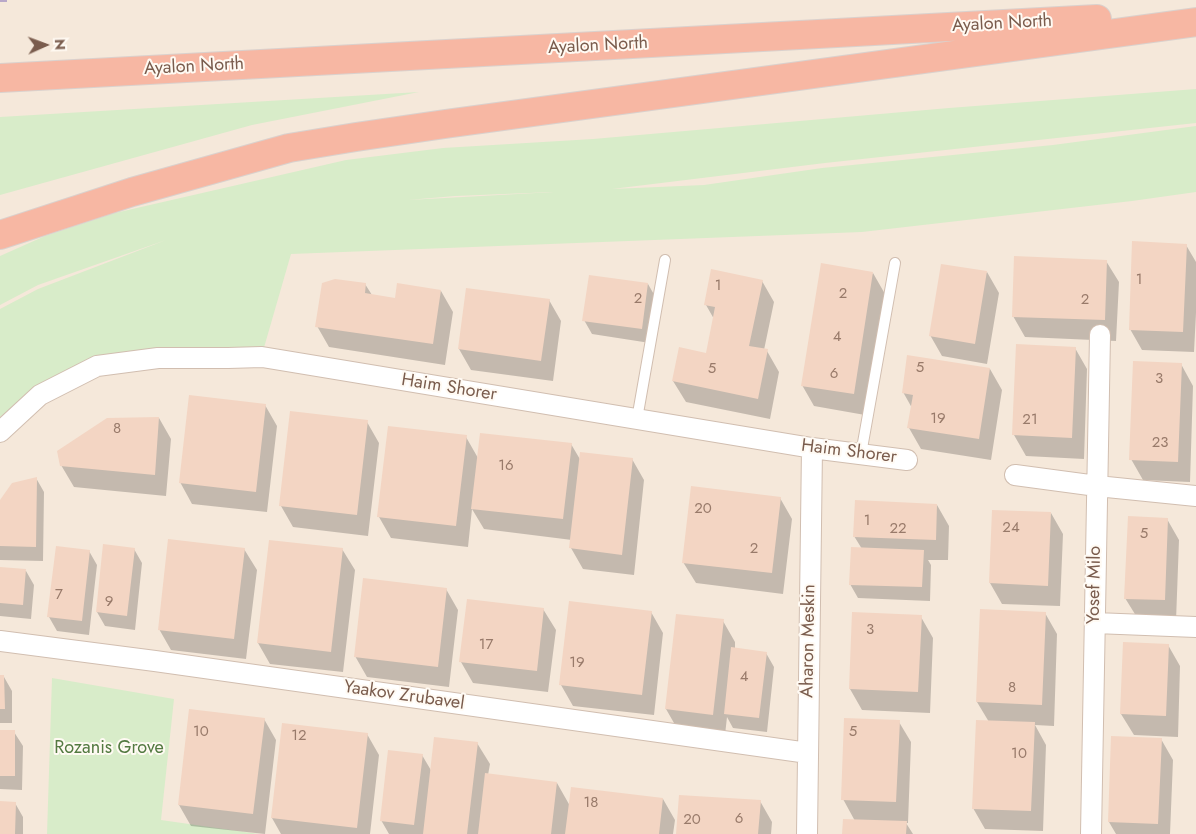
<!DOCTYPE html>
<style>
body{margin:0}
#map{position:relative;width:1196px;height:834px;overflow:hidden;background:#fdf6ec;font-family:Jost,sans-serif}
canvas{display:block}
.north{position:absolute;left:20px;top:20px;width:50px;height:50px;-webkit-text-stroke:4px #fffaf3;paint-order:stroke;rotate:88deg;font-size:14px;font-weight:700;line-height:20px;text-align:center;color:#7a5c4d}
.north::after{content:'';display:block;margin:auto;width:18px;height:22px;background:#7a5c4d;clip-path:polygon(50% 0,100% 100%,50% 72%,0 100%)}
</style>
<div id="map">
<canvas width="1196" height="834"></canvas>
<div class="north">N</div>
</div>
<script>
const g = document.querySelector('canvas').getContext('2d');
g.lineJoin = 'round';
function paint(path, color) { g.fillStyle = color; g.fill(path, 'evenodd'); }
const poly = rows => new Path2D(rows.map(r => 'M' + r).join(''));
function stroke(path, color, width, dash) { g.strokeStyle = color; g.lineWidth = width; g.lineCap = dash ? 'butt' : 'round'; g.setLineDash(dash || []); g.stroke(path); }
function label(font, color, halo, rows, align = 'center') {
  g.font = font + ' Jost,sans-serif'; g.lineWidth = 4; g.setLineDash([]); g.textBaseline = 'middle'; g.strokeStyle = halo; g.fillStyle = color; for (const [text, x, y, turn = 0] of rows) {
    g.save(); g.translate(x, y); g.rotate((+turn || 0) * Math.PI / 180); g.textAlign = isNaN(turn) ? turn : align; if (halo) g.strokeText(text, 0, 0); g.fillText(text, 0, 0); g.restore();
  }
}
paint(poly([
 [0,0,1196,0,1196,834,0,834]
]), '#f5e8da');
paint(poly([
 [1196,89,1196,123,825,163,612,189,704,185,822,168,1053,145,1196,126,1196,192,1132,201,862,232,291,254,263,351,46,381,0,417,0,309,38,289,166,240,38,285,0,305,0,256,45,236,115,213,346,160,443,148,593,139,949,108],
 [554,192,408,200,455,196],
 [419,92,252,125,0,195,0,117],
 [52,678,174,699,161,820,259,834,47,834]
]), '#d8ecc9');
paint(poly([
 [1186,245,1196,262,1196,313,1194,352,1142,350,1130,329],
 [1106,261,1119,282,1116,341,1025,337,1013,316],
 [987,272,999,293,987,364,942,356,930,335],
 [873,273,885,294,865,415,814,406,802,385],
 [762,281,774,302,764,350,767,351,779,372,770,419,686,402,673,381,707,354,714,319,706,305],
 [365,284,372,295,396,299,441,291,453,312,445,365,329,347,317,326],
 [648,284,656,298,650,343,592,334,584,320],
 [549,300,561,321,553,381,471,370,459,349],
 [1017,345,1075,348,1087,369,1084,459,1026,456,1014,435],
 [1181,364,1193,386,1190,482,1143,480,1131,459],
 [990,369,1002,390,991,460,921,449,909,428,912,408,903,392],
 [265,405,277,426,267,512,192,504,180,482],
 [159,418,171,439,166,496,74,487,61,465],
 [367,422,379,443,368,536,293,527,281,506],
 [466,437,478,458,571,444,581,461,632,459,644,480,634,575,583,569,571,548,572,540,484,529,472,509,468,547,391,538,379,517],
 [36,478,44,492,43,561,0,560,0,502],
 [780,498,792,519,783,594,696,583,683,562],
 [937,505,949,526,948,560,928,560,931,565,930,601,858,598,850,584,862,549,854,536],
 [1051,513,1063,534,1060,606,1002,604,990,583],
 [1167,519,1179,540,1176,621,1138,619,1125,598],
 [134,549,142,563,135,630,105,626,97,612],
 [244,549,257,570,246,659,171,650,159,629],
 [342,549,355,570,343,672,270,664,258,643],
 [89,551,97,565,89,635,57,631,49,617],
 [0,568,26,571,34,585,31,619,0,616],
 [446,589,458,610,449,687,367,677,355,656],
 [543,609,556,630,548,692,473,683,461,662],
 [651,612,663,633,654,715,573,706,561,685],
 [1045,613,1057,634,1054,726,1035,725,1046,745,1043,831,985,829,973,808,989,722,977,702],
 [853,614,921,617,933,638,930,713,862,710,850,689],
 [723,621,735,642,735,649,766,653,774,667,767,732,733,728,727,717,725,735,678,730,666,709],
 [1168,645,1180,666,1178,737,1134,735,1121,714],
 [0,677,4,677,12,691,12,723,0,723],
 [264,719,276,740,265,834,191,826,179,805],
 [899,722,911,742,908,823,906,823,913,834,843,834,855,821,843,799],
 [283,724,367,734,379,755,370,834,281,834,272,818],
 [0,731,14,732,23,746,22,790,0,789],
 [1161,739,1173,760,1170,834,1116,834,1109,822],
 [477,743,490,764,488,775,557,783,570,806,663,799,675,820,673,834,389,834,381,820,422,755,432,772],
 [760,801,772,822,771,834,678,834],
 [0,802,15,803,23,817,23,834,0,834]
]), '#0003');
paint(poly([
 [1132,241,1187,244,1183,332,1129,330],
 [1014,256,1107,260,1105,320,1012,317],
 [821,263,873,272,854,394,801,386],
 [941,264,987,271,975,344,929,336],
 [711,269,763,280,749,346,768,349,758,399,672,381,679,347,706,353,715,307,704,305],
 [589,275,648,283,642,329,582,321],
 [335,279,366,283,365,293,395,298,397,283,441,290,433,344,315,327,322,283],
 [466,288,550,299,541,361,458,349],
 [1016,344,1076,347,1072,438,1012,435],
 [907,355,990,368,979,439,907,428,913,395,902,393],
 [1133,361,1182,363,1178,462,1129,460],
 [189,395,266,404,256,492,179,483],
 [290,411,368,420,357,515,279,506],
 [159,417,155,475,60,466,57,451,107,418],
 [388,426,467,435,456,526,377,517],
 [480,433,572,443,563,519,471,509],
 [580,452,633,458,622,555,569,548],
 [37,477,36,547,0,546,0,500,12,483],
 [691,486,781,497,772,573,682,563],
 [855,500,937,504,936,540,853,537],
 [992,510,1051,512,1048,586,989,583],
 [1128,516,1168,518,1165,600,1124,599],
 [168,539,245,548,234,639,158,630],
 [269,540,343,548,331,652,257,643],
 [103,544,135,548,127,616,96,612],
 [56,546,90,550,82,621,47,617],
 [851,547,924,550,922,587,849,585],
 [0,567,26,569,23,605,0,603],
 [363,578,447,588,438,667,354,657],
 [467,599,544,608,537,671,459,662],
 [569,601,652,611,642,695,559,685],
 [980,609,1046,612,1042,705,976,702],
 [852,612,922,615,918,692,849,689],
 [676,614,724,619,713,715,665,709],
 [1123,642,1169,644,1166,716,1120,714],
 [731,647,767,652,759,718,724,714],
 [0,675,4,675,5,709,0,709],
 [189,709,265,718,253,814,178,805],
 [844,718,900,720,896,802,841,800],
 [976,720,1035,722,1031,811,972,809],
 [282,723,368,733,357,828,271,818],
 [0,730,15,730,15,776,0,776],
 [1111,736,1162,738,1158,824,1108,822],
 [434,737,478,742,467,834,423,834],
 [388,750,423,754,414,825,380,821],
 [485,773,557,782,551,834,478,834],
 [571,787,663,798,659,834,565,834],
 [679,795,761,800,758,834,676,834],
 [0,801,16,802,15,834,0,834],
 [843,819,907,821,906,834,842,834]
]), '#f3d5c3');
const lane = poly([
 [637,419,665,260],
 [861,454,895,263]
]);
const street = poly([
 [0,432,40,395,97,366,158,358,228,358,262,357,812,448,907,460],
 [1015,475,1097,486,1196,496],
 [1095,623,1196,627],
 [0,641,155,661,808,753],
 [807,834,812,448],
 [1091,834,1100,335]
]);
const highway = poly([
 [0,78,1097,19],
 [0,235,132,192,289,148,356,137,445,124,1196,22]
]);
stroke(lane, '#d1beb0', 12);
stroke(street, '#d1beb0', 22);
stroke(highway, '#dad1cd', 30);
stroke(lane, '#fff', 10);
stroke(street, '#fff', 20);
stroke(highway, '#f7b7a3', 28);
stroke(poly([
 [0,0,7,0]
]), '#b9a8c9', 4, [8, 5]);
label('15px', '#987a6a', null, [
 ["1",1139,280],
 ["1",718,286],
 ["2",843,294],
 ["2",638,299],
 ["2",1085,300],
 ["4",837,337],
 ["5",920,368],
 ["5",712,369],
 ["6",834,374],
 ["3",1159,379],
 ["19",938,419],
 ["21",1030,420],
 ["8",117,429],
 ["23",1160,443],
 ["16",506,466],
 ["20",703,509],
 ["1",867,521],
 ["24",1011,528],
 ["22",898,529],
 ["5",1144,534],
 ["2",754,549],
 ["7",59,595],
 ["9",109,602],
 ["3",870,630],
 ["17",486,645],
 ["19",577,663],
 ["4",744,677],
 ["8",1012,688],
 ["10",201,732],
 ["5",853,732],
 ["12",299,736],
 ["10",1019,754],
 ["18",591,803],
 ["6",739,819],
 ["20",692,820]
]);
label('18px', '#7a5c4d', '#fffaf3', [
 ["Ayalon North",1002,24,-3],
 ["Ayalon North",598,46,-3],
 ["Ayalon North",194,67,-3],
 ["Haim Shorer",449,388,9],
 ["Haim Shorer",849,452,7],
 ["Yosef Milo",1095,585,-89],
 ["Aharon Meskin",809,641,-89],
 ["Yaakov Zrubavel",404,696,8]
]);
label('18px', '#537a41', '#fffaf3', [
 ["Rozanis Grove",109,749]
]);
</script>
